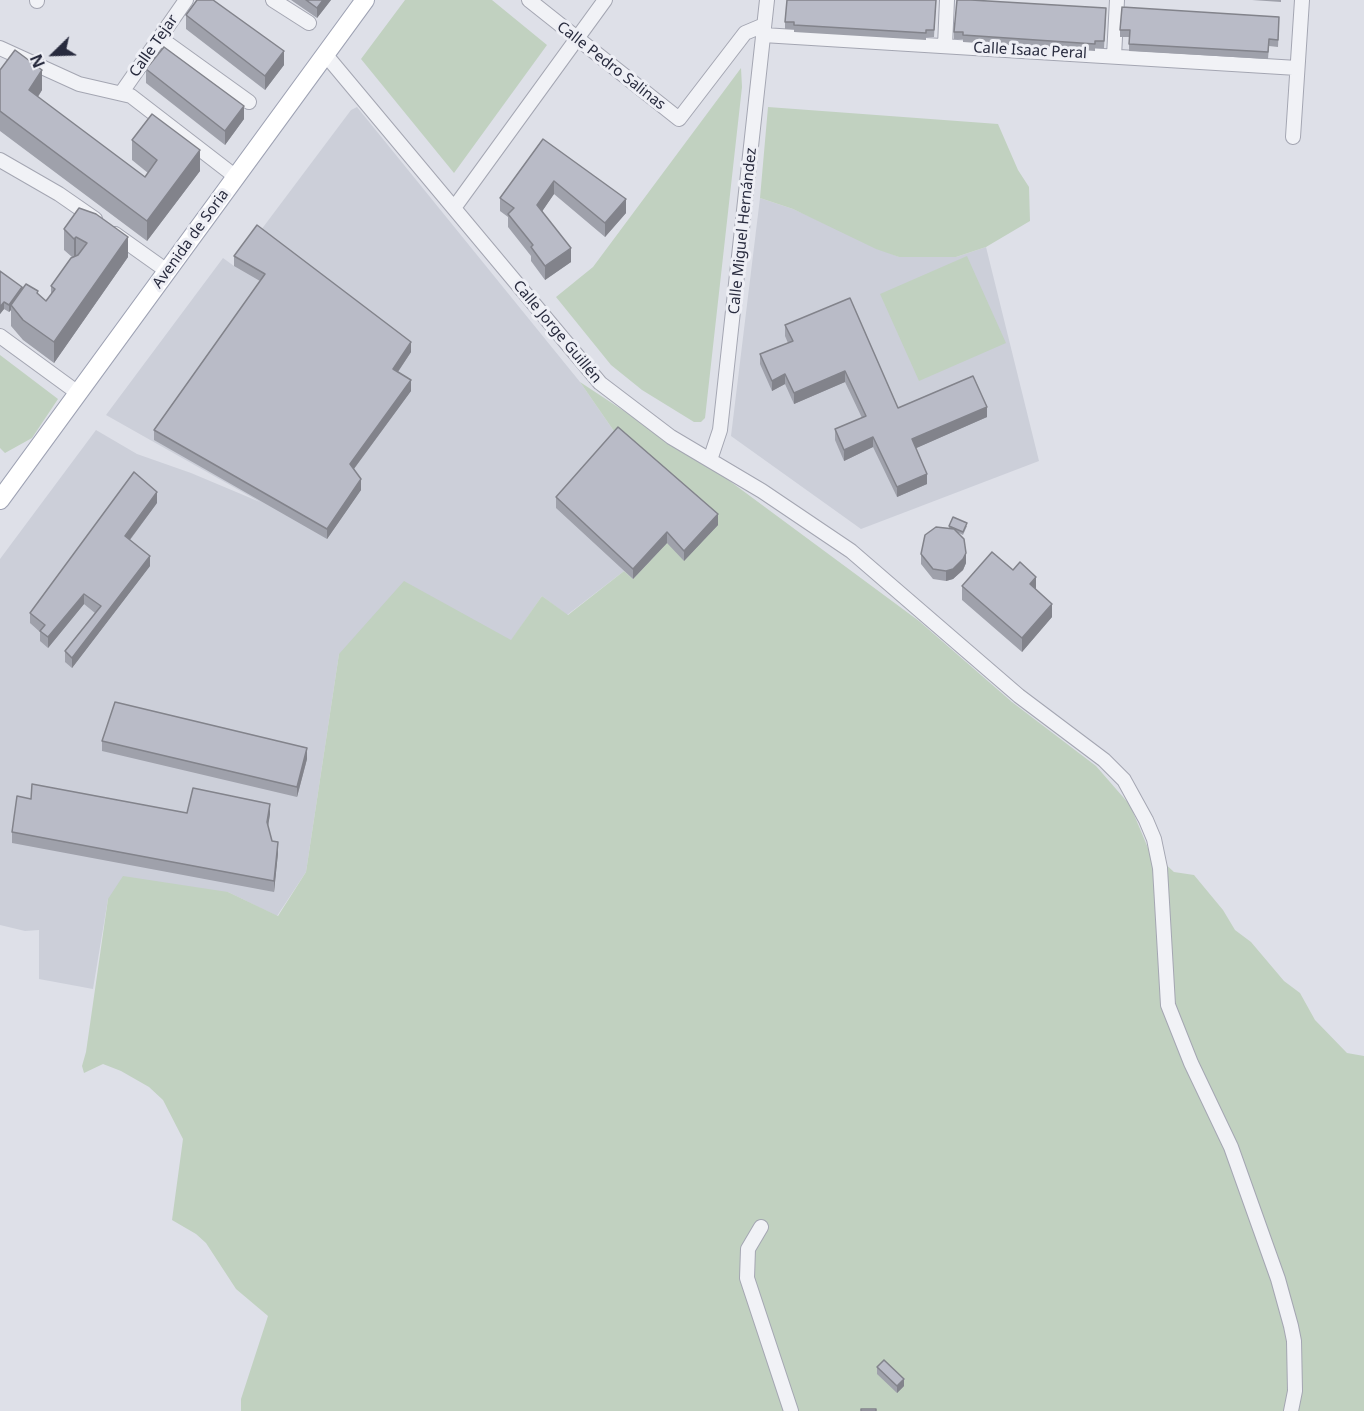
<!DOCTYPE html>
<meta charset="utf-8">
<style>
body{margin:0}
#map{position:relative;width:1364px;height:1411px;overflow:hidden;background:#dee0e8;font-family:"Noto Sans",sans-serif}
canvas{display:block}
.north{position:absolute;left:24px;top:24px;width:60px;height:60px;-webkit-text-stroke:4px #eeeff5;paint-order:stroke;rotate:247deg;font-size:16px;font-weight:700;line-height:24px;text-align:center;color:#282b3e}
.north::after{content:'';display:block;margin:auto;width:21px;height:27px;background:#282b3e;clip-path:polygon(50% 0,100% 100%,50% 72%,0 100%)}
</style>
<div id="map">
<canvas width="1364" height="1411"></canvas>
<div class="north">N</div>
</div>
<script>
const g = document.querySelector('canvas').getContext('2d');
g.lineJoin = 'round';
function paint(path, color) { g.fillStyle = color; g.fill(path, 'evenodd'); }
const poly = rows => new Path2D(rows.map(r => 'M' + r).join(''));
function stroke(path, color, width, dash) { g.strokeStyle = color; g.lineWidth = width; g.lineCap = dash ? 'butt' : 'round'; g.setLineDash(dash || []); g.stroke(path); }
function label(font, color, halo, rows, align = 'center') {
  g.font = font + ' "Noto Sans",sans-serif'; g.lineWidth = 6; g.setLineDash([]); g.textBaseline = 'middle'; g.strokeStyle = halo; g.fillStyle = color; for (const [text, x, y, turn = 0] of rows) {
    g.save(); g.translate(x, y); g.rotate((+turn || 0) * Math.PI / 180); g.textAlign = isNaN(turn) ? turn : align; if (halo) g.strokeText(text, 0, 0); g.fillText(text, 0, 0); g.restore();
  }
}
paint(poly([
 [357,107,580,382,618,437,718,525,684,561,633,579,624,571,567,615,542,596,511,641,339,654,306,872,277,916,228,892,108,899,93,989,39,979,39,930,25,931,0,925,0,559,96,430,137,454,191,473,260,502,106,415,223,258,234,266,351,110],
 [760,198,793,209,899,257,956,257,986,247,1039,461,861,529,731,436]
]), '#cccfd9');
paint(poly([
 [405,0,492,0,547,45,454,173,361,59],
 [741,68,742,87,705,418,701,422,694,422,642,390,611,365,556,297,593,267],
 [768,107,998,124,1018,170,1029,187,1030,221,986,247,956,257,899,257,876,249,793,209,760,198],
 [967,256,1006,343,919,381,880,294],
 [0,355,58,399,32,438,5,453,0,448],
 [580,382,727,479,919,621,1012,702,1096,766,1130,805,1148,848,1174,872,1194,875,1223,910,1235,930,1251,942,1284,981,1300,993,1315,1020,1347,1053,1364,1056,1364,1411,241,1411,241,1399,268,1316,236,1289,206,1243,196,1234,172,1220,183,1139,163,1100,149,1087,121,1071,103,1064,84,1073,82,1066,86,1052,108,899,123,876,228,892,278,916,306,872,339,654,404,581,511,640,542,596,568,615,624,571,633,579,667,543,618,437]
]), '#c1d1c0');
const minor = poly([
 [37,0,37,1],
 [273,0,309,23],
 [529,0,679,119,745,33,764,25],
 [763,35,1297,68],
 [160,38,249,102],
 [945,46,947,0],
 [0,48,79,84,131,96,236,177],
 [325,54,600,383,671,437,762,491,851,551,1019,696,1104,760,1124,780,1146,820,1154,839,1160,868,1168,1005,1191,1063,1231,1147,1278,1279,1291,1326,1294,1341,1295,1391,1291,1411],
 [1114,56,1117,0],
 [122,92,186,0],
 [1293,137,1302,0],
 [0,160,59,194,95,219],
 [454,208,605,0],
 [115,234,167,271],
 [0,336,78,393],
 [710,460,720,430,767,0],
 [761,1227,748,1249,747,1278,791,1411]
]);
const major = poly([
 [0,500,365,0]
]);
stroke(minor, '#a4a6b2', 16);
stroke(major, '#9ea2b3', 20);
stroke(minor, '#f1f2f6', 14);
stroke(major, '#fff', 18);
paint(poly([
 [291,0,331,0,317,18],
 [936,0,934,37,926,37,926,40,794,32,794,29,785,29,785,22],
 [1252,0,1281,0,1281,2],
 [186,15,284,65,265,90,186,29],
 [1106,15,1104,48,1095,48,1095,51,963,42,963,39,954,39,954,32],
 [1279,24,1278,47,1269,46,1268,59,1129,51,1129,37,1120,37,1120,30],
 [146,69,244,119,225,145,146,83],
 [0,70,42,90,38,97,145,177,148,173,132,160,132,140,200,171,147,241,0,131],
 [543,139,626,213,605,237,554,194,542,211,571,262,545,280,531,261,531,256,508,227,508,217,500,211,500,198],
 [64,229,128,257,54,363,23,340,11,326,11,310,9,312,4,309,0,314,0,271,22,289,38,294,46,301,51,294,51,286,72,257,64,250],
 [234,256,411,352,398,372,411,391,354,469,361,490,327,539,154,440,154,430,260,281,234,266],
 [785,325,898,408,987,417,916,448,927,484,897,497,873,447,844,461,835,440,835,429,862,418,845,382,794,404,785,384,772,391,760,364,760,354,788,343,785,336],
 [556,497,718,525,684,561,667,543,633,579,556,508],
 [157,503,130,540,150,566,72,668,65,662,65,651,95,613,84,604,48,648,40,641,40,632,30,623,30,613],
 [949,526,967,526,963,535,959,533,966,563,963,570,953,579,946,581,933,579,921,564,921,554,949,528],
 [962,586,1036,590,1052,617,1022,652,962,600],
 [102,741,307,759,297,797,102,751],
 [31,799,187,813,270,814,268,826,272,841,278,853,274,892,12,843,12,832],
 [877,1367,904,1386,897,1393,877,1374]
]), '#9fa1ab');
paint(poly([
 [323,0,331,0,317,18,317,8],
 [284,51,284,65,265,90,265,76],
 [42,70,42,90,29,110,29,90],
 [244,106,244,119,225,145,225,131],
 [200,150,200,171,147,241,147,221],
 [554,181,554,194,537,219,537,205],
 [626,199,626,213,605,237,605,223],
 [76,237,76,257,74,260,74,239],
 [128,237,128,257,54,363,54,342],
 [571,248,571,262,545,280,545,266],
 [22,287,22,294,11,305,11,310,9,312,9,305],
 [4,302,4,309,0,314,0,307],
 [411,342,411,352,393,379,393,369],
 [845,371,845,382,794,404,794,393],
 [785,374,785,384,772,391,772,381],
 [411,380,411,391,350,474,350,464],
 [987,407,987,417,912,450,912,439],
 [873,437,873,447,844,461,844,450],
 [927,474,927,484,897,497,897,487],
 [361,479,361,490,327,539,327,529],
 [157,492,157,503,125,546,125,536],
 [718,514,718,525,684,561,684,551],
 [667,532,667,543,633,579,633,569],
 [966,553,966,563,963,570,953,579,946,581,946,571],
 [150,556,150,566,72,668,72,658],
 [1036,577,1036,590,1030,584],
 [84,594,84,604,48,648,48,637],
 [1052,604,1052,617,1022,652,1022,638],
 [307,748,307,759,297,797,297,787],
 [270,804,270,814,267,832,267,822],
 [278,842,278,853,274,892,274,881],
 [904,1379,904,1386,897,1393,897,1386]
]), '#82838b');
const building = poly([
 [197,0,213,0,284,51,265,76,186,15,197,0],
 [306,0,323,0,317,8,306,0],
 [787,0,936,0,934,30,926,30,926,33,794,25,794,22,785,22,787,0],
 [957,0,971,0,1106,8,1104,41,1095,41,1095,44,963,35,963,32,954,32,957,0],
 [1122,7,1279,17,1278,40,1269,39,1268,52,1129,44,1130,30,1120,30,1122,7],
 [164,47,244,106,225,131,146,69,164,47],
 [15,50,42,70,29,90,145,177,157,160,132,140,152,114,200,150,147,221,0,111,0,70,15,50],
 [543,139,626,199,605,223,554,181,537,205,571,248,545,266,531,247,533,245,508,214,514,208,500,198,543,139],
 [79,208,96,214,128,237,54,342,23,320,11,305,26,284,38,291,37,293,46,301,55,289,51,286,71,258,78,255,87,243,76,237,74,239,64,229,79,208],
 [257,225,411,342,393,369,411,380,350,464,361,479,327,529,154,430,265,274,234,256,257,225],
 [0,271,22,287,9,305,4,302,0,307,0,271],
 [850,298,898,408,973,376,987,407,912,439,927,474,897,487,873,437,844,450,835,429,866,416,845,371,794,393,785,374,772,381,760,354,793,341,785,325,850,298],
 [618,427,718,514,684,551,667,532,633,569,556,497,618,427],
 [134,472,157,492,125,536,150,556,72,658,65,651,101,606,84,594,48,637,40,631,45,625,30,613,134,472],
 [953,517,967,523,963,532,949,526,953,517],
 [936,527,954,529,964,539,966,553,963,559,953,569,946,571,933,569,921,554,925,535,936,527],
 [992,552,1013,570,1020,562,1036,577,1030,584,1052,604,1022,638,962,586,992,552],
 [115,702,307,748,297,787,102,741,115,702],
 [32,784,187,813,193,788,270,804,267,822,272,841,278,842,274,881,12,832,17,796,31,799,32,784],
 [884,1360,904,1379,897,1386,877,1367,884,1360],
 [861,1409,876,1409,876,1411,861,1411,861,1409]
]);
paint(building, '#b9bbc7');
stroke(building, '#82838b', 1.5);
label('15px', '#282b3e', '#eeeff5', [
 ["Calle Tejar",154,46,-55],
 ["Calle Isaac Peral",1030,51,3],
 ["Calle Pedro Salinas",611,66,38],
 ["Calle Miguel Hernández",743,231,-84],
 ["Avenida de Soria",191,239,-54],
 ["Calle Jorge Guillén",557,332,50]
]);
</script>
